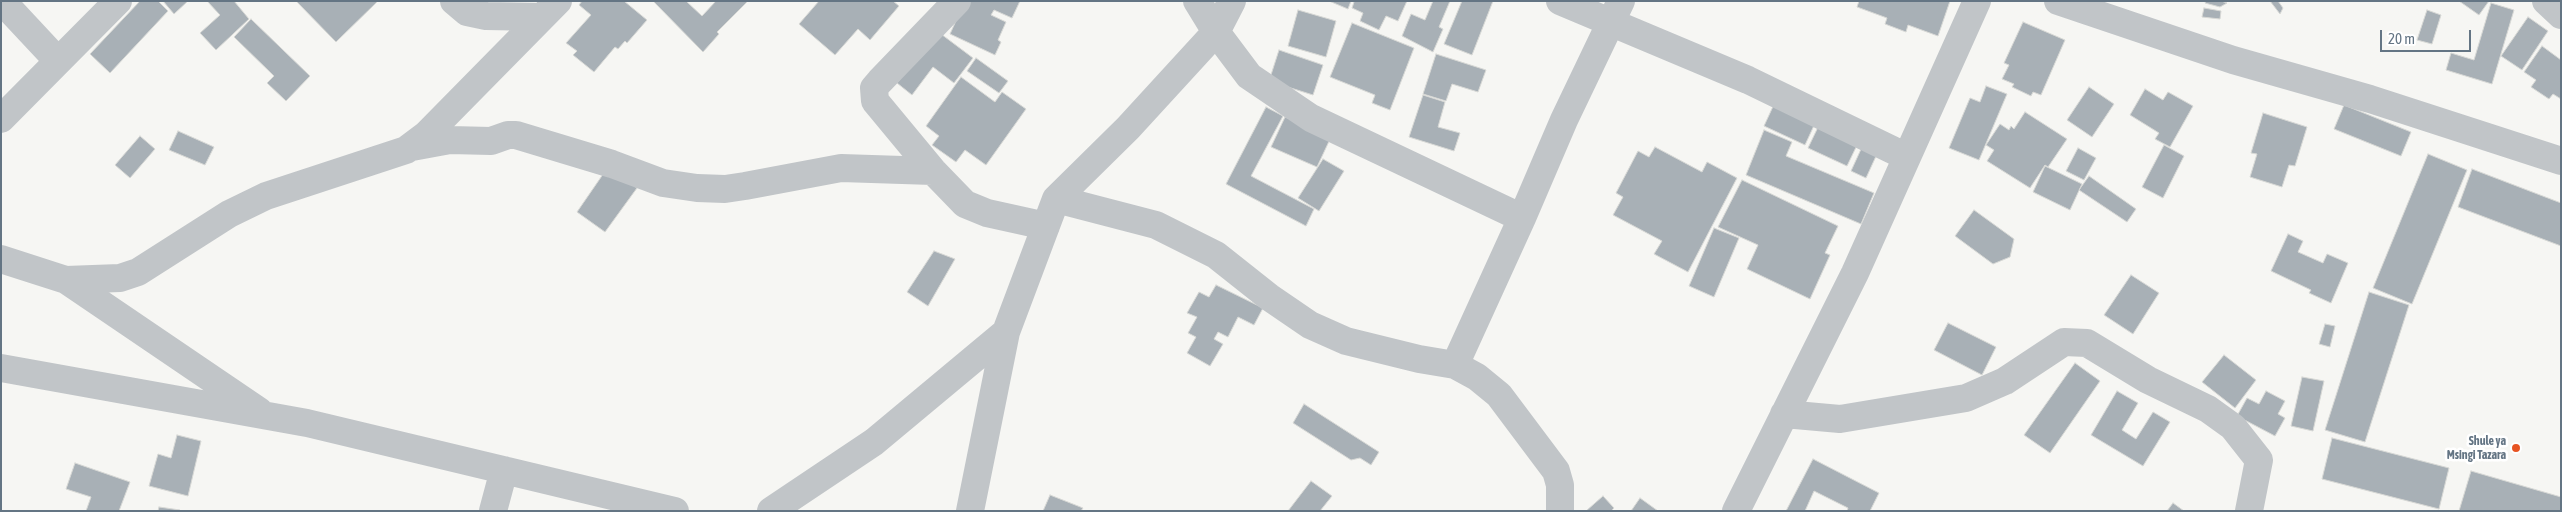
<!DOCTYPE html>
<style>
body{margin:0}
#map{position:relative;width:2562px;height:512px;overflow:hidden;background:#f6f6f3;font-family:"Asap Condensed",sans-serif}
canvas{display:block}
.frame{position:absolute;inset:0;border:2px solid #647584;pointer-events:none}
.scale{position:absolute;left:2380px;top:30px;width:91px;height:22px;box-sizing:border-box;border:2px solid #647584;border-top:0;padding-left:6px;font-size:15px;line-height:18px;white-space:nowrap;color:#647584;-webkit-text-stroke:4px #fff;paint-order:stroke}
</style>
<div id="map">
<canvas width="2562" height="512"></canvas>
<div class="frame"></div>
<div class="scale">20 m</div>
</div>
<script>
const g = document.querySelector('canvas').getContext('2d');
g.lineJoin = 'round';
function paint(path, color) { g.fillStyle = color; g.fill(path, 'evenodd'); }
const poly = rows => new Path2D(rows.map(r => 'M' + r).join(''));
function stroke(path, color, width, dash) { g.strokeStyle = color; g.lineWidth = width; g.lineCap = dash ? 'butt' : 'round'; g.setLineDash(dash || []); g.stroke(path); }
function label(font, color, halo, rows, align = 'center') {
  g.font = font + ' "Asap Condensed",sans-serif'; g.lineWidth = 5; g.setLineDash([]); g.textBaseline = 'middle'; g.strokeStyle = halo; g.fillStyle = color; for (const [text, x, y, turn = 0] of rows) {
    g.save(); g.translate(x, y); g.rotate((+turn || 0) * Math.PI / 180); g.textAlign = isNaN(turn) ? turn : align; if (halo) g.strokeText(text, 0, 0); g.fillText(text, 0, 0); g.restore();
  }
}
const building = poly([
 [140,1,158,1,168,11,110,73,90,54,140,1],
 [163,1,188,1,174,14,163,1],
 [207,1,234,1,249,19,216,50,200,33,220,15,207,1],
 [296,1,378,1,336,42,296,1],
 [582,1,624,1,647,20,627,43,625,41,618,49,615,47,594,72,573,55,577,51,566,43,591,15,579,5,582,1],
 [653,1,686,1,702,16,716,1,748,1,717,32,719,34,703,52,653,1],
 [819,1,893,1,899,6,870,40,858,29,835,55,799,24,819,1],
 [965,1,1020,1,1012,18,994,10,991,15,1006,22,998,40,1001,42,995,55,950,34,965,1],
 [1329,1,1351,1,1348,9,1329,1],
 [1352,1,1407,1,1398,21,1386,16,1379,30,1360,21,1363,13,1352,8,1354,2,1352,1],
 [1433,1,1450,1,1439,27,1443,29,1433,52,1402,36,1411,14,1425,20,1433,1],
 [1462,1,1493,1,1472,55,1444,44,1462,1],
 [1859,1,1950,1,1938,36,1908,25,1906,32,1885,24,1887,18,1857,7,1859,1],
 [2206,1,2221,1,2227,3,2220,7,2205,3,2206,1],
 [2270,1,2278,1,2283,8,2280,14,2270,1],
 [2459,1,2489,1,2479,15,2459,1],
 [2491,3,2514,10,2492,84,2446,70,2451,53,2474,60,2491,3],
 [2204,8,2221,11,2220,19,2202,17,2204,8],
 [1298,10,1336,21,1326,57,1288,46,1298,10],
 [2427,10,2441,15,2432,44,2417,40,2427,10],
 [2528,17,2548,31,2522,70,2501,56,2528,17],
 [251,19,310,76,286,101,267,83,274,76,234,37,251,19],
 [2023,22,2065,40,2041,95,2033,92,2031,96,2012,87,2014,84,2002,79,2009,65,2004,63,2023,22],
 [1352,23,1414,48,1390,110,1372,103,1375,95,1330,77,1352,23],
 [937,31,973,58,954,83,933,67,912,95,897,83,937,31],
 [2542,46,2561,60,2561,99,2553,94,2549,99,2531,87,2536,80,2524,72,2542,46],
 [1279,50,1323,65,1313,95,1269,81,1279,50],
 [1436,54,1486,70,1478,92,1452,84,1446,101,1423,94,1436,54],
 [976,58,1008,81,999,93,967,71,976,58],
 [961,77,995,102,1002,92,1026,109,986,165,965,150,956,162,932,145,939,136,926,126,961,77],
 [1986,86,2007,94,1979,160,1949,148,1970,98,1980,102,1986,86],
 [2089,87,2114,104,2092,137,2067,120,2089,87],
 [2145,89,2163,100,2168,92,2193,106,2170,147,2155,139,2159,133,2130,115,2145,89],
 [1423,95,1445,102,1438,127,1460,133,1454,151,1409,137,1423,95],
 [1776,100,1817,119,1805,145,1764,126,1776,100],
 [2344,105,2411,132,2401,156,2334,129,2344,105],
 [1266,107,1283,116,1251,176,1314,209,1306,226,1226,184,1266,107],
 [2025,112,2067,139,2048,167,2045,165,2030,188,1987,161,1994,150,1986,145,2000,124,2009,130,2011,126,2014,129,2025,112],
 [2263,113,2307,127,2295,166,2289,165,2282,187,2250,177,2257,154,2251,153,2263,113],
 [1285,117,1331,137,1317,167,1271,147,1285,117],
 [1820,123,1859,141,1847,166,1808,148,1820,123],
 [1764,130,1792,142,1786,156,1874,193,1861,224,1746,175,1764,130],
 [178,131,214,147,205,165,169,150,178,131],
 [140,136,155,149,130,178,115,165,140,136],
 [2164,145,2184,156,2163,198,2142,187,2164,145],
 [1655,147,1702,172,1707,162,1737,178,1688,272,1654,254,1662,241,1613,215,1623,197,1616,193,1638,151,1649,157,1655,147],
 [1862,147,1877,154,1866,178,1851,171,1862,147],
 [2078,148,2096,158,2084,180,2066,171,2078,148],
 [2428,154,2467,170,2412,304,2373,288,2428,154],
 [1323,159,1344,171,1319,211,1298,198,1323,159],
 [2045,166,2082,184,2070,210,2033,192,2045,166],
 [608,167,637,188,605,232,577,212,608,167],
 [2472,169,2561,203,2561,246,2458,207,2472,169],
 [2089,176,2136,209,2127,222,2079,190,2089,176],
 [1742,180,1838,226,1825,253,1830,255,1810,299,1747,269,1758,245,1718,227,1742,180],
 [1974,210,2014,239,2010,257,1993,264,1955,236,1974,210],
 [1714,228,1739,238,1714,297,1689,286,1714,228],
 [2288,234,2303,241,2298,252,2323,263,2327,254,2348,263,2331,303,2309,293,2311,290,2271,271,2288,234],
 [934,251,955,259,928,306,907,292,934,251],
 [2131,275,2159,293,2133,334,2104,315,2131,275],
 [1216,285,1263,308,1254,325,1238,317,1228,337,1218,332,1214,339,1223,344,1210,366,1187,353,1196,337,1188,333,1197,317,1187,313,1199,292,1209,297,1216,285],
 [2369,292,2409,305,2365,442,2325,430,2369,292],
 [1948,323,1996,347,1982,375,1934,350,1948,323],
 [2325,324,2335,326,2330,347,2319,344,2325,324],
 [2224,355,2256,380,2235,408,2202,382,2224,355],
 [2075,363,2100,381,2050,453,2024,435,2075,363],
 [2302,377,2324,381,2313,431,2291,426,2302,377],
 [2117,391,2138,403,2122,430,2136,439,2153,412,2170,422,2143,466,2091,435,2117,391],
 [2266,391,2285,401,2278,414,2285,418,2275,436,2237,416,2247,398,2259,404,2266,391],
 [1304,404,1379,452,1371,465,1360,458,1351,460,1293,423,1304,404],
 [177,435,201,441,188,496,149,486,158,454,171,458,177,435],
 [2332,438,2449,468,2439,509,2322,479,2332,438],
 [1813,459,1879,493,1870,511,1847,511,1848,508,1814,491,1805,511,1786,511,1813,459],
 [75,463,130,482,119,511,86,511,91,497,66,489,75,463],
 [2471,471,2561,497,2561,511,2459,511,2471,471],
 [1311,481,1332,496,1320,511,1288,511,1311,481],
 [1050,495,1083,508,1081,511,1043,511,1050,495],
 [1603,496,1614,508,1611,511,1586,511,1603,496],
 [1640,498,1658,511,1631,511,1640,498],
 [2173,503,2184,511,2167,511,2173,503],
 [159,507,180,510,180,511,158,511,159,507]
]);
paint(building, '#a8b0b6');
stroke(building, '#d7d8d5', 1);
stroke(poly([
 [2,1,58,61],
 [454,1,467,12,486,16,541,17],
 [957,1,880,81,874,88,875,101,933,171,965,204,987,213,1046,226],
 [1197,1,1216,32,1249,76,1311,118,1522,218],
 [1560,1,1748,80,1907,157],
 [2058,1,2233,60,2370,99,2561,161],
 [2546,1,2561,15],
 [1,119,118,1],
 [412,147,450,140,491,141,508,135,516,135,612,164,663,183,697,188,725,189,745,186,841,168,933,171],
 [1056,199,1156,225,1216,255,1269,297,1310,325,1346,341,1419,359,1455,365,1477,377,1499,395,1556,471,1560,485,1560,511],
 [1,259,66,280,120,278,138,272,229,214,266,196,406,150,426,135,558,1],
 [66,280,259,411],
 [1455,365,1522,218,1564,120,1621,1],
 [1,368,307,423,675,511],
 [1784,414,1840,419,1966,398,2005,381,2064,342,2087,343,2148,380,2208,409,2233,427,2259,460,2249,511],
 [493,511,504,470],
 [771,511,874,442,1006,332],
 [970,511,1006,332,1056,199,1128,128,1216,32,1232,1],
 [1736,511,1855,273,1977,1]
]), '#c1c5c8', 28);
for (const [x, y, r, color] of [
 [2516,448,5,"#e75422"]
]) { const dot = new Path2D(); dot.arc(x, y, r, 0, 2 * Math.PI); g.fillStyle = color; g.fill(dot); stroke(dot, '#fff', 2); }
label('bold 12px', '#647584', '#fff', [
 ["Shule ya",2506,441],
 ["Msingi Tazara",2506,455]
], 'right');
</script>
